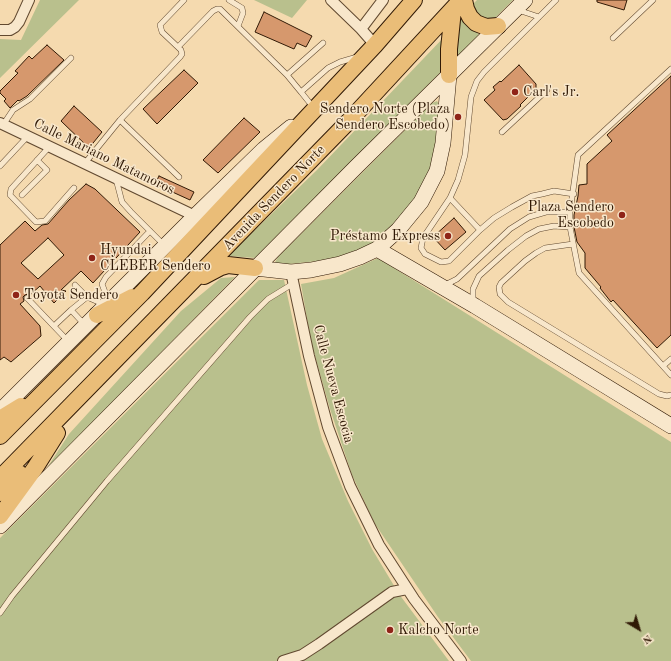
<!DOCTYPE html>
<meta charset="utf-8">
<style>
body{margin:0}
#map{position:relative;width:671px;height:661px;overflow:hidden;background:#f5daaf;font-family:"Old Standard TT",serif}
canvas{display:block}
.north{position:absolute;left:619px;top:609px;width:40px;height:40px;-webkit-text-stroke:3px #f8e7cb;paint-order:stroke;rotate:142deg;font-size:11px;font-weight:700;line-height:16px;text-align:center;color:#301905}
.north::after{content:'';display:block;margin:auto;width:14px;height:18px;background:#301905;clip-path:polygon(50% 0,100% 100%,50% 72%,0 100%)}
</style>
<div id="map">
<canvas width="671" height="661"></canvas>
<div class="north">N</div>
</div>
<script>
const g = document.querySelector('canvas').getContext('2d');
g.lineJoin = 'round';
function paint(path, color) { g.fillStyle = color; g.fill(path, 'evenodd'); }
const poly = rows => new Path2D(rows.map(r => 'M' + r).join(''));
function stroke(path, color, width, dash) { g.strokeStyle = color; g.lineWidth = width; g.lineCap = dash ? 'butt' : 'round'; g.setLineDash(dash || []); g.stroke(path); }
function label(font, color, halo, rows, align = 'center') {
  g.font = font + ' "Old Standard TT",serif'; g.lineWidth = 3; g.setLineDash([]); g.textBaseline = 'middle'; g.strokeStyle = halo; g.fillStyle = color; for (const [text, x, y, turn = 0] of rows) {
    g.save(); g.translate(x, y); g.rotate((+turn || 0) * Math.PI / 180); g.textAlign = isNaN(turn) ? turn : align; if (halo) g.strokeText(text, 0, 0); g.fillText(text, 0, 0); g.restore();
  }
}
paint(poly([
 [40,0,79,0,0,78,0,39,21,40],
 [254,0,307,0,292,18],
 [477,0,513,0,490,23,480,21,472,5],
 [463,17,480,36,452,61,457,24],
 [445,36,443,70,256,258,228,256,317,170],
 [437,101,440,106,436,152,427,178,411,207,392,229,365,249,339,259,279,265,275,262,278,257,432,103],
 [378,258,671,442,671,661,471,661,438,617,375,524,352,475,330,409,311,342,301,284,334,278],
 [235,277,45,471,69,434,181,311,221,278],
 [259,280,284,280,307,385,322,439,348,501,372,549,399,594,449,661,0,661,0,538]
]), '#b9c08d');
const building = poly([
 [597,0,627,0,624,10,597,2,597,0],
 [264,12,312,36,306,47,297,43,294,49,255,32,264,12],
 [47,45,64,60,27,96,19,101,18,100,10,108,4,101,6,99,0,93,0,91,18,73,15,71,29,56,32,59,47,45],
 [519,65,536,84,536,94,531,94,520,105,521,106,507,119,503,120,484,100,495,90,493,87,500,81,501,82,519,65],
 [184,70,198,83,157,124,143,109,184,70],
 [671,76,671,335,657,348,613,300,611,302,600,288,601,287,585,268,585,253,577,242,574,227,574,215,578,196,579,185,587,184,587,164,612,141,607,135,671,76],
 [74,106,102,132,89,148,61,121,74,106],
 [244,118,260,132,218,173,203,160,244,118],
 [159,176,194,192,190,200,155,184,159,176],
 [86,184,95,189,140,232,93,283,81,271,61,290,66,291,54,303,40,286,30,295,28,294,25,295,23,297,24,301,20,304,40,326,41,336,11,362,4,357,0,360,0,245,25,221,35,231,42,225,48,224,69,200,86,184],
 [48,238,64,255,38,279,21,263,48,238],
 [454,218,466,232,445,250,433,237,454,218]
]);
paint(building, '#d6986d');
stroke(building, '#301905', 1);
const lane = poly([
 [229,0,242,8,243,13,238,26],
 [556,0,484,72,477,81,471,97,465,155,458,180,450,198,423,238,421,248,425,254,441,262,449,261,480,230,494,218,512,207,532,196,542,194,554,191,574,194],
 [518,10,539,17],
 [613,38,653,0],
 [178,47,213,11,217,9,220,9,287,75,301,92],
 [671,69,578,155,570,212,570,227,579,273,671,375],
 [287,75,323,43],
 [313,107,301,92,328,68,340,62,357,57],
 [120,120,179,177],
 [3,125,13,110,30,99,71,58],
 [502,132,547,90],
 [50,146,11,189,10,195,36,222,45,221,74,188],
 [85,163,120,120,180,57,182,54,181,50,162,32,160,25,184,0],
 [0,166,28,136],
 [116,179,122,202,131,212,164,245],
 [22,195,47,170,37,160],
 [450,198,480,230],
 [573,244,545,248,536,253,525,261,501,283,499,287,500,294,508,302,659,394,667,396,671,395],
 [445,285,457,279,510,229,529,217,546,212,570,212],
 [87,297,103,304],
 [27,298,68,341],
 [108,300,102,284,106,277,150,231],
 [473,302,473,289,479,276,508,250,526,236,539,229,554,226,570,227],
 [71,310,87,297,75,285],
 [54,326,71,310,85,325],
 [663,366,671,359],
 [0,613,12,596,107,481,250,317,268,299,294,283]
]);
const street = poly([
 [331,0,361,29,375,45],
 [361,29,383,0],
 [0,30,10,30,15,27,19,22,29,0],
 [0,123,195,216],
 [291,272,309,356,328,427,350,486,379,545,414,599,461,661],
 [283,661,302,655,319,644,392,592,407,589]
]);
const secondary = poly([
 [377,249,475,306,671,426],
 [255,268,291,272,311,270,340,264,360,257,377,249,398,230,421,202,437,171,443,143,449,75],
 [0,411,195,216,264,149,291,127],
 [0,526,356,167,525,0]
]);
const primary = poly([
 [464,0,466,9,470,17,476,23,486,27,498,26],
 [449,75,449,49,453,10],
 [204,276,221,267,228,265,255,268],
 [97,315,132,297],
 [0,419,21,406],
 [0,436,142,293,375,45,414,0],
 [0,478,349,121,461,0],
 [0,493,19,473],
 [0,516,35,468,57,433]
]);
stroke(lane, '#614930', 6);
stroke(street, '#614930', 12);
stroke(secondary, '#301905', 16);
stroke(primary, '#301905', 18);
stroke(lane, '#f8e7cb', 5);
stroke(street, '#f8e7cb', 10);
stroke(secondary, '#f8e7cb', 15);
stroke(primary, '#eabd78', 16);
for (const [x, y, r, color] of [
 [515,92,4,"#8f2418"],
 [458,117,4,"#8f2418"],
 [622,215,4,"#8f2418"],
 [448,236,4,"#8f2418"],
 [92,258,4,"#8f2418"],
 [16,295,4,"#8f2418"],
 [390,630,4,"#8f2418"]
]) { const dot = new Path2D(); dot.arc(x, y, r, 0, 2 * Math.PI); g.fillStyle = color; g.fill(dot); stroke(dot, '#f8e7cb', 1.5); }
label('14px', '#301905', '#f8e7cb', [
 ["Carl's Jr.",523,92],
 ["Sendero Norte (Plaza",450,109,"right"],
 ["Sendero Escobedo)",450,125,"right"],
 ["Plaza Sendero",614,207,"right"],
 ["Escobedo",614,223,"right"],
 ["Préstamo Express",440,236,"right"],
 ["Hyundai",100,250],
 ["CLEBER Sendero",100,266],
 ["Toyota Sendero",24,295],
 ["Kalcho Norte",398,630]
], 'left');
label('14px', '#301905', '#f8e7cb', [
 ["Calle Mariano Matamoros",104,157,26],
 ["Avenida Sendero Norte",274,198,-46],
 ["Calle Nueva Escocia",333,384,75]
]);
</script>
